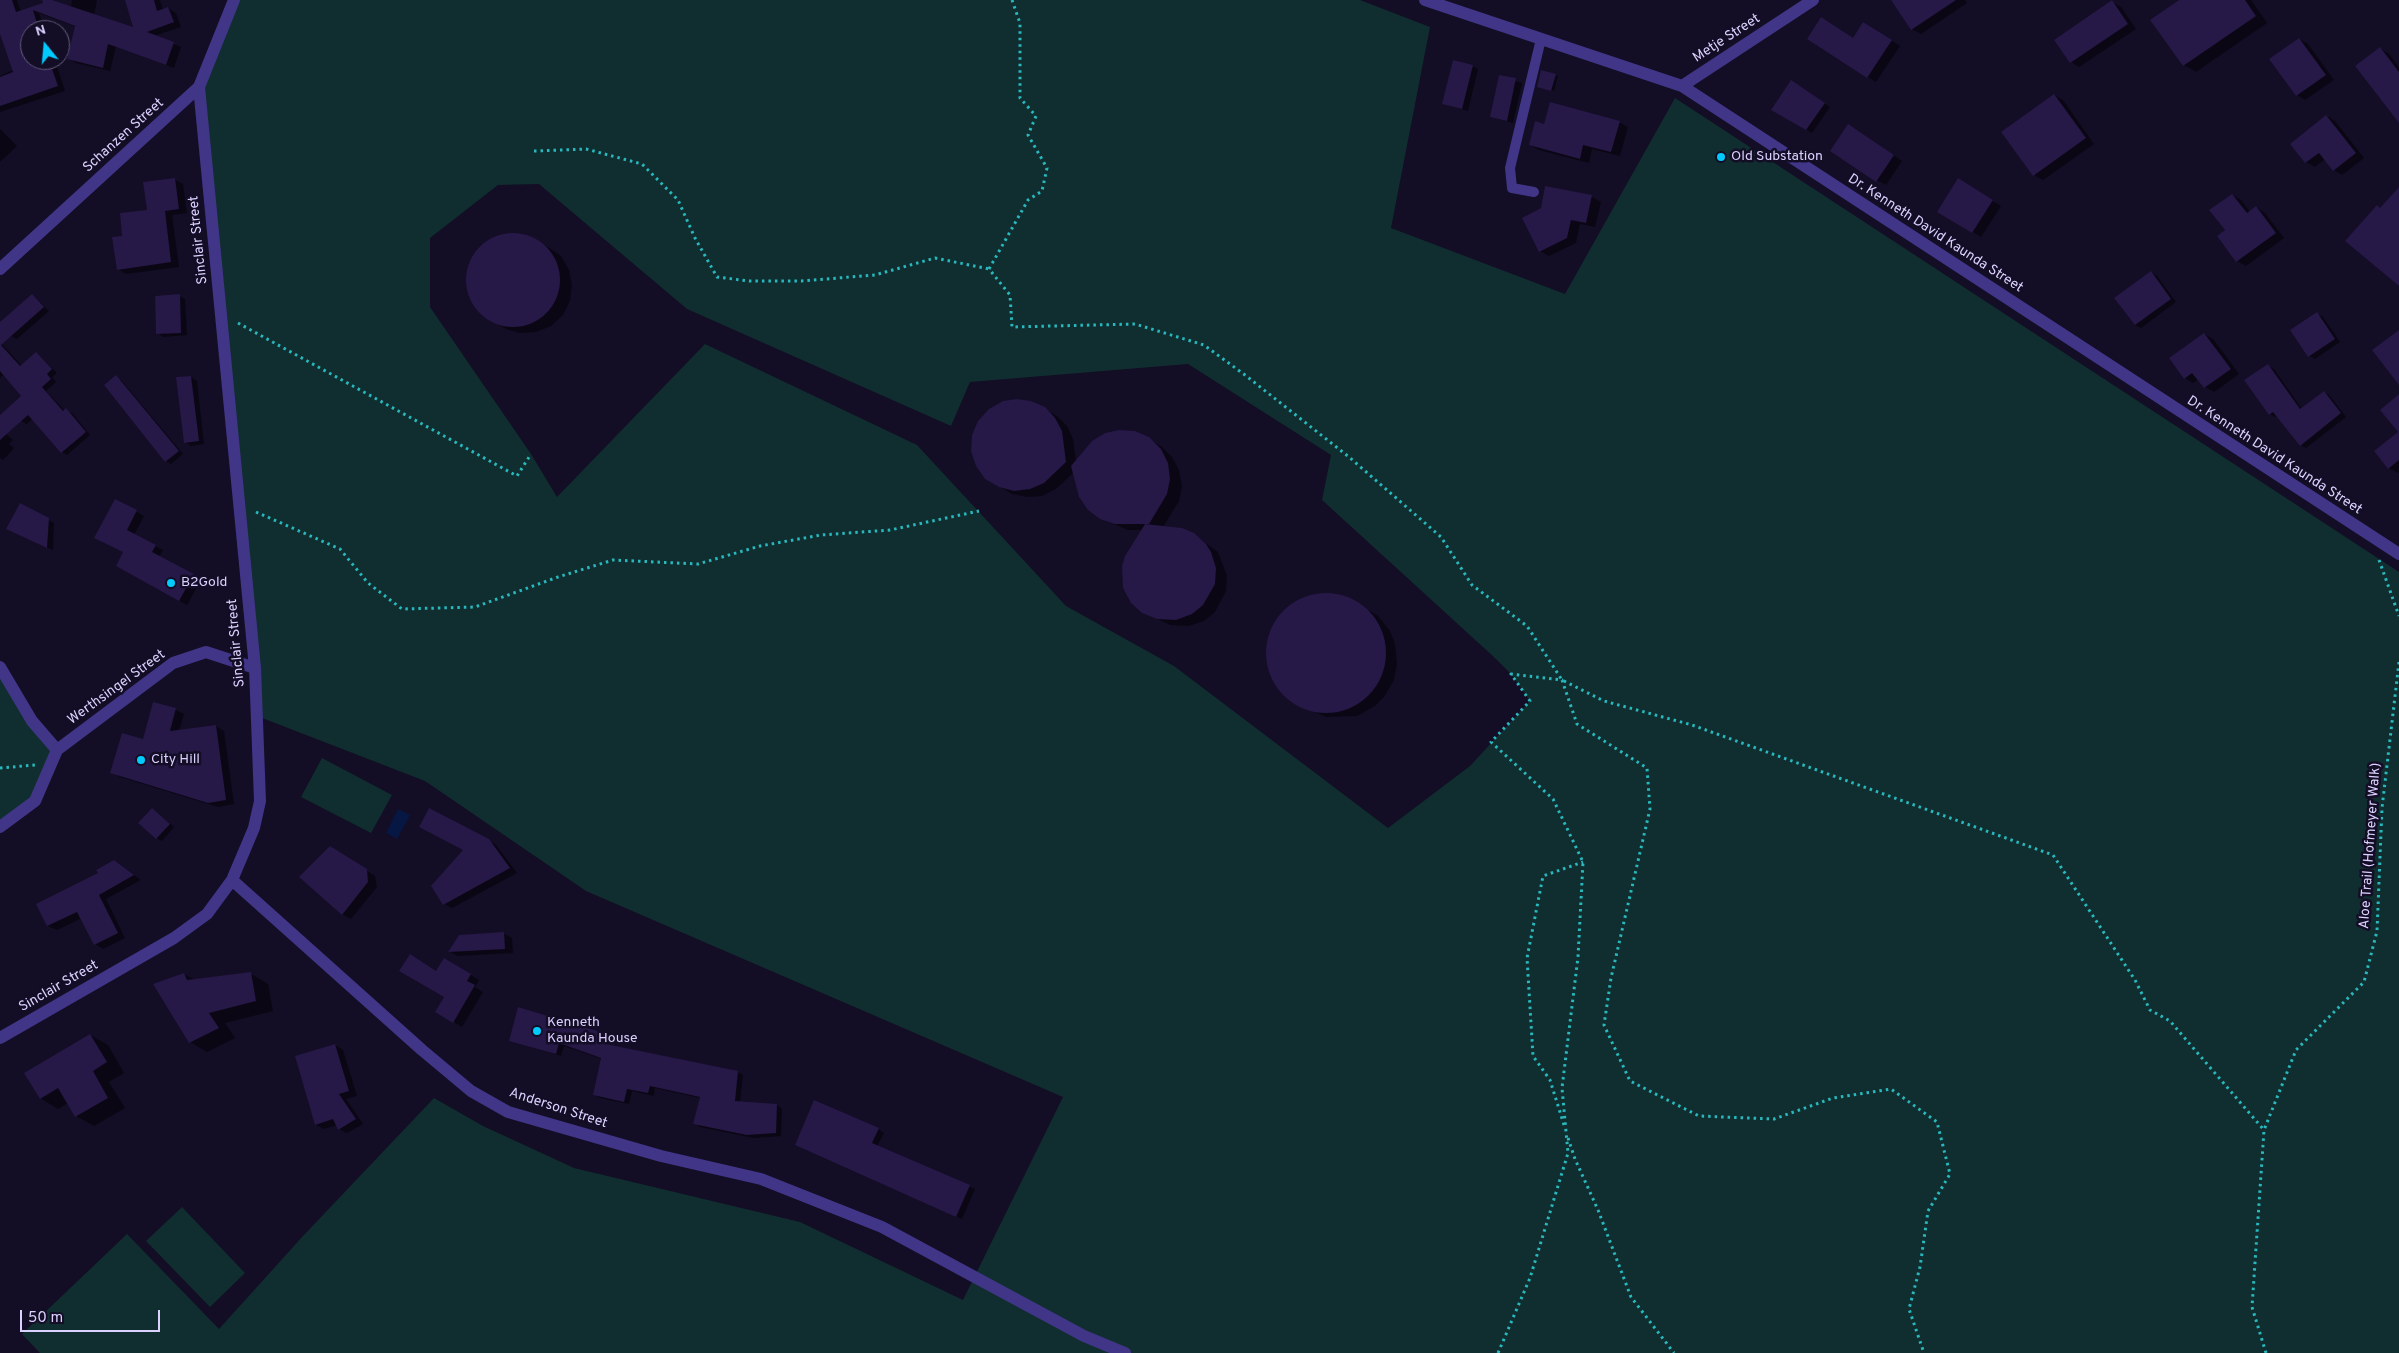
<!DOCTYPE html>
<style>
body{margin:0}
#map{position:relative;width:2399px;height:1353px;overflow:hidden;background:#130d25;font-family:Overpass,sans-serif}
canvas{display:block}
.north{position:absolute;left:20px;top:20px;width:50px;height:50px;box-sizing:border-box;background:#130d25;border:1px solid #635b7c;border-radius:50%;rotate:343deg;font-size:14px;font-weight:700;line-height:20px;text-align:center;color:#dbd1ff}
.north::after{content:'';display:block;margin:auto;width:18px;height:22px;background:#00cbfc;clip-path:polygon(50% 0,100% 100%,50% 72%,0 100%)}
.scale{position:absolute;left:20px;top:1310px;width:140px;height:22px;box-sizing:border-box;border:2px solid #dbd1ff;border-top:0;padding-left:6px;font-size:15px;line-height:18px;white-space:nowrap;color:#dbd1ff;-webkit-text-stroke:4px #130d25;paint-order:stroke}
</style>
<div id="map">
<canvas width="2399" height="1353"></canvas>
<div class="north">N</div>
<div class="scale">50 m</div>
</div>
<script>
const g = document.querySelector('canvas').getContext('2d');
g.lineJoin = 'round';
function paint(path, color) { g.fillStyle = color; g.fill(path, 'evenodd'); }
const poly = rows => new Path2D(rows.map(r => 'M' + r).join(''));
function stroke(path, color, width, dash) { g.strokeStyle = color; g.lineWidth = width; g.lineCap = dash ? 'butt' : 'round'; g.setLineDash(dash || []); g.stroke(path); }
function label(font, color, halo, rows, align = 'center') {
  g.font = font + ' Overpass,sans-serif'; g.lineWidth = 5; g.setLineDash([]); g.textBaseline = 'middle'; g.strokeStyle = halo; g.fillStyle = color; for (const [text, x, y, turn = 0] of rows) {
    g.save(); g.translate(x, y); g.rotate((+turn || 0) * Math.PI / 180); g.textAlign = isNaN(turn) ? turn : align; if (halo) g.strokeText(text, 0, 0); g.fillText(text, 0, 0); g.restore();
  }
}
paint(poly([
 [234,0,1360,0,1430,27,1391,228,1565,294,1675,98,2399,572,2399,1353,40,1353,22,1334,127,1234,219,1329,303,1236,434,1098,483,1126,574,1168,800,1222,963,1300,1063,1097,586,891,425,781,257,716,199,87],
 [539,184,687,309,951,426,970,382,1188,364,1331,455,1322,500,1495,658,1511,674,1530,701,1470,766,1388,828,1174,666,1066,606,917,445,705,344,557,497,531,454,430,307,430,238,498,185],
 [0,667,57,750,35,801,0,827],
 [322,758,392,795,371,833,301,797],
 [182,1207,245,1273,210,1307,146,1241]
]), '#102e2f');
paint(poly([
 [398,809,410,815,397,839,386,833]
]), '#071744');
paint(poly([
 [0,0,17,0,21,12,45,4,43,0,71,8,72,0,97,0,94,15,135,29,126,0,160,0,163,10,168,8,176,13,181,27,154,36,181,47,174,68,116,47,110,71,76,63,69,59,76,27,39,13,45,30,30,30,30,60,55,60,65,91,0,112,0,76,13,70,0,30],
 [1892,0,1965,0,1967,3,1921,34,1912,29],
 [2181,0,2251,0,2267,23,2196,72,2184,65],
 [2112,2,2121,7,2136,29,2079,67,2071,62],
 [1872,28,1900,46,1876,82,1868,77,1853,39],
 [2299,39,2308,44,2334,80,2305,100,2297,95],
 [2380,48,2389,54,2399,67,2399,121],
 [1473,66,1478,69,1468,111,1443,104],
 [1555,75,1558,76,1554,91,1540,87],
 [1500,76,1522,83,1513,123,1491,117],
 [1797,85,1830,107,1812,133,1773,109],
 [2054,95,2063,100,2094,144,2043,180,2034,175],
 [2327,116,2335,121,2364,158,2342,175,2334,170,2325,159,2315,167,2306,162,2291,144],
 [1619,122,1628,127,1620,156,1592,149,1589,163,1539,150,1530,145,1545,125],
 [0,129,17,146,0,162],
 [1857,130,1902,161,1886,185,1877,180],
 [175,180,183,184,187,213,172,215,179,267,126,274,118,269,124,237],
 [1958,180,2001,206,1981,237,1939,211],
 [1546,187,1592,197,1601,202,1595,227,1580,224,1576,243,1549,256,1540,251],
 [2232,195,2241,200,2250,212,2256,207,2265,213,2284,238,2246,266,2237,261,2226,231],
 [506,234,520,234,536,239,561,256,569,270,572,285,570,301,563,315,551,326,536,332,520,333,506,329,493,321,481,313,472,302,468,288,468,273,472,259,480,248,492,239],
 [2151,272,2157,276,2176,302,2141,328,2135,325],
 [32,295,49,311,17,339,11,336],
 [179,296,185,299,187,335,163,337,158,333],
 [2317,314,2323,317,2340,342,2315,359,2309,356],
 [2204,334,2213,339,2239,374,2214,392,2205,387,2199,379,2193,383,2185,378],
 [0,342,22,366,36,353,57,373,52,377,56,382,46,391,65,411,72,413,90,435,67,455,62,452,33,418,27,424,21,421,23,397,4,374,0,378],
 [2268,366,2274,369,2302,409,2324,392,2329,395,2346,417,2306,448,2300,445,2278,416,2275,417,2270,414],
 [116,377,121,380,183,454,171,464,166,461],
 [191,377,197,381,204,444,191,446,185,442],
 [1044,409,1057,416,1067,426,1073,439,1076,461,1148,439,1161,446,1172,457,1179,470,1182,486,1179,501,1163,527,1193,534,1218,552,1227,576,1226,591,1215,612,1204,621,1189,626,1170,625,1143,612,1143,530,1128,530,1100,518,1074,472,1056,489,1042,496,1027,497,1012,494,999,486],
 [0,429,13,440,9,444,14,448,3,460,0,458],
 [2399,433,2399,472,2398,473,2389,468],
 [115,500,144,516,134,535,163,550,159,557,201,580,187,605,117,565,124,552],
 [21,505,54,523,53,550,14,532],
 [1327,594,1341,596,1377,615,1390,631,1395,644,1397,664,1394,680,1384,697,1375,706,1357,716,1326,717,1299,705,1282,693,1271,676,1267,657,1267,642,1275,623,1282,613,1307,597],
 [176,710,184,714,179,731,216,726,224,731,234,804,218,807,120,777,112,772],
 [152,809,174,827,162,841,156,838],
 [488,840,496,845,517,873,452,908,444,904],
 [339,852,375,876,377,887,351,919,342,914],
 [114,861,141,880,106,899,125,938,103,949,95,944,82,918,57,930,48,926,38,905,100,873],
 [503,933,512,938,513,953,458,956,450,952],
 [445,959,479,980,475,987,483,992,462,1027,436,1012,445,996,436,972],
 [184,974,195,980,251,974,268,984,273,1011,225,1023,235,1038,207,1052,190,1042],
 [519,1008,604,1034,609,1037,607,1045,737,1072,743,1075,740,1102,777,1105,782,1109,781,1136,754,1138,700,1127,695,1124,700,1098,655,1088,654,1096,632,1091,629,1104,600,1098,594,1095,602,1059,564,1046,561,1056,510,1040],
 [90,1035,108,1045,124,1073,109,1082,125,1108,94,1126,76,1116,68,1103,58,1109,40,1098],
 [335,1045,343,1050,357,1096,346,1099,363,1124,347,1133,339,1129,337,1125,324,1129,316,1125],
 [878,1129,884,1133,877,1146,975,1189,962,1219,802,1148]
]), '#0007');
paint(poly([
 [0,0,12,0,16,12,43,3,42,0,52,0,133,27,125,0,154,0,157,11,168,7,174,22,147,32,174,42,166,65,108,44,103,68,67,59,75,26,33,10,39,30,30,30,30,60,49,60,58,86,0,106,0,77,13,72,0,34],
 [1891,0,1956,0,1911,30],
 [2112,0,2128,24,2070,63,2054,40],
 [2179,0,2245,0,2256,16,2183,66,2150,20],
 [1821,17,1853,38,1863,22,1892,40,1867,78,1807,39],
 [2299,38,2326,75,2296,96,2269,59],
 [2380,47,2399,72,2399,123,2355,66],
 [1453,60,1473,65,1462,109,1442,104],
 [1541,70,1556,74,1551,91,1537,87],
 [1499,75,1516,78,1507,121,1490,117],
 [1791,80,1825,103,1806,130,1771,110],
 [2054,94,2086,138,2033,176,2001,132],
 [1550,102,1620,121,1611,152,1583,145,1580,159,1529,145,1535,121,1544,124],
 [2326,115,2356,153,2333,171,2319,153,2305,163,2290,144],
 [1848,124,1894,155,1876,182,1830,151],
 [175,178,179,209,165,211,171,262,117,270,112,237,122,236,120,213,147,210,143,182],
 [1958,178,1993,200,1972,233,1937,212],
 [1545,186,1592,195,1586,223,1571,220,1567,238,1539,252,1522,218,1541,208],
 [2399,187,2399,286,2345,241,2377,205,2380,208],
 [2232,194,2247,213,2256,206,2276,233,2236,262,2217,236,2225,230,2209,210],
 '466 280a47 47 0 1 1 94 0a47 47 0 1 1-94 0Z',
 [2151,271,2171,299,2135,325,2114,298],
 [32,294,44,307,1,345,20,366,36,352,52,369,47,374,51,379,42,387,63,411,66,408,86,432,61,453,28,415,0,440,0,415,21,396,0,371,0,322],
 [180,294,181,333,156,334,155,296],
 [2317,312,2335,339,2308,357,2290,330],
 [2399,330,2399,385,2372,350],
 [2204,333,2231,369,2204,388,2192,373,2184,379,2169,358],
 [2268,364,2300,409,2324,391,2341,413,2300,446,2273,412,2269,415,2244,380],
 [116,375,179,451,165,462,104,385],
 [191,376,199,441,184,443,176,377],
 [2399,394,2399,460,2388,469,2374,451,2398,432,2380,410],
 [1017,399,1031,401,1045,407,1055,418,1062,431,1066,462,1044,483,1030,489,1014,491,999,487,985,479,976,466,971,451,972,435,978,421,989,409,1003,401],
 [1119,430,1135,431,1149,437,1161,449,1168,463,1170,479,1167,494,1149,524,1115,524,1100,519,1088,510,1079,497,1071,466,1092,441,1105,433],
 [115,499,137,510,127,530,156,545,152,552,194,574,179,601,116,566,123,552,94,538],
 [20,503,49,518,47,548,6,529],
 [1145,524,1182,528,1194,533,1206,544,1211,552,1216,568,1215,584,1203,605,1192,614,1176,620,1157,619,1142,613,1131,603,1123,588,1122,566,1125,556],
 '1266 653a60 60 0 1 1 120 0a60 60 0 1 1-120 0Z',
 [153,702,176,708,170,731,216,725,226,800,208,803,110,773,122,733,143,739],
 [152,808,170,824,156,839,138,823],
 [429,808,489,839,510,868,443,905,431,886,463,850,419,827],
 [330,846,367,869,368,882,342,915,299,877],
 [114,860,134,875,99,895,118,933,94,945,77,912,47,926,36,904,98,873,96,870],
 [504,932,505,949,448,952,459,935],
 [410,954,436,971,444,958,471,974,467,981,475,985,453,1023,435,1012,444,997,399,971],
 [251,972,256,1001,209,1013,219,1028,189,1043,153,984,184,973,187,980],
 [518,1007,604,1033,601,1043,738,1071,735,1101,777,1104,776,1133,747,1135,693,1124,700,1097,650,1086,648,1093,627,1089,624,1102,593,1095,601,1058,559,1043,556,1054,509,1041],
 [90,1034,107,1062,93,1071,108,1098,75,1117,58,1088,40,1099,24,1073],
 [335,1044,349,1091,339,1094,356,1119,338,1130,333,1119,315,1125,295,1056],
 [814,1100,879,1128,872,1143,970,1185,956,1217,795,1145]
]), '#261847');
stroke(poly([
 [1012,0,1020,23,1020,98,1036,116,1028,135,1047,168,1042,191,1028,200,989,269,1010,295,1012,327,1135,324,1204,345,1245,375,1349,457,1441,537,1472,585,1527,626,1562,680,1604,701,1692,725,2053,855,2135,980,2150,1010,2170,1021,2264,1130],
 [534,151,586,149,642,164,678,200,695,238,717,277,749,281,801,281,875,275,935,258,989,269],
 [238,323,517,476,531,454],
 [256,512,340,549,368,583,402,609,475,607,558,577,613,560,698,564,760,546,821,535,890,530,979,511],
 [2379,560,2399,616],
 [0,768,35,765],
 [1564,1125,1550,1080,1533,1056,1527,958,1543,876,1583,862],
 [1568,1138,1575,1159,1598,1210,1631,1297,1674,1353],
 [1498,1353,1530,1278,1568,1153,1562,1088,1578,957,1583,862,1553,799,1491,742,1530,701,1511,674,1562,680,1577,724,1647,768,1650,809,1611,978,1604,1025,1630,1081,1699,1116,1774,1119,1833,1098,1891,1089,1937,1122,1950,1174,1928,1211,1920,1267,1909,1309,1924,1353],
 [2266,1353,2252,1307,2264,1130,2296,1050,2364,982,2377,931,2382,808,2399,662]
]), '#28b8bd', 3, [2.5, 4]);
stroke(poly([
 [1534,192,1512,188,1510,168,1541,39]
]), '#403587', 10);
stroke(poly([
 [0,269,199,87,234,0],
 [0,667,32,721,57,750],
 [0,827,35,801,57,750,173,663,206,652,255,668],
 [232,880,422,1050,471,1091,508,1112,661,1156,761,1179,882,1227,1084,1336,1125,1353],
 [0,1038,174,938,207,914,232,880,254,828,260,801,255,668,199,87]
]), '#403587', 12);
stroke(poly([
 [1425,0,1682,86,2399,554],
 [1682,86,1813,0]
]), '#403587', 12);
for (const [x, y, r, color] of [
 [1721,157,5,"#00cbfc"],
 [171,583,5,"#00cbfc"],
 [141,760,5,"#00cbfc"],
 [537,1031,5,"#00cbfc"]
]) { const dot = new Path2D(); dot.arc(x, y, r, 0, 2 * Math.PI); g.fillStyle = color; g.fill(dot); stroke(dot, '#130d25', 2); }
label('14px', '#dbd1ff', '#130d25', [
 ["Metje Street",1727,39,-33],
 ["Schanzen Street",124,136,-42],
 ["Dr. Kenneth David Kaunda Street",1935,234,33],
 ["Sinclair Street",199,240,-96],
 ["Dr. Kenneth David Kaunda Street",2274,456,33],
 ["Sinclair Street",237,643,-95],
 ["Werthsingel Street",117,688,-36],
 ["Aloe Trail (Hofmeyer Walk)",2371,846,-86],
 ["Sinclair Street",59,987,-30],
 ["Anderson Street",558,1109,18]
]);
label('14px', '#dbd1ff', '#130d25', [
 ["Old Substation",1731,157],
 ["B2Gold",181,583],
 ["City Hill",151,760],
 ["Kenneth",547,1023],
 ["Kaunda House",547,1039]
], 'left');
</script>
